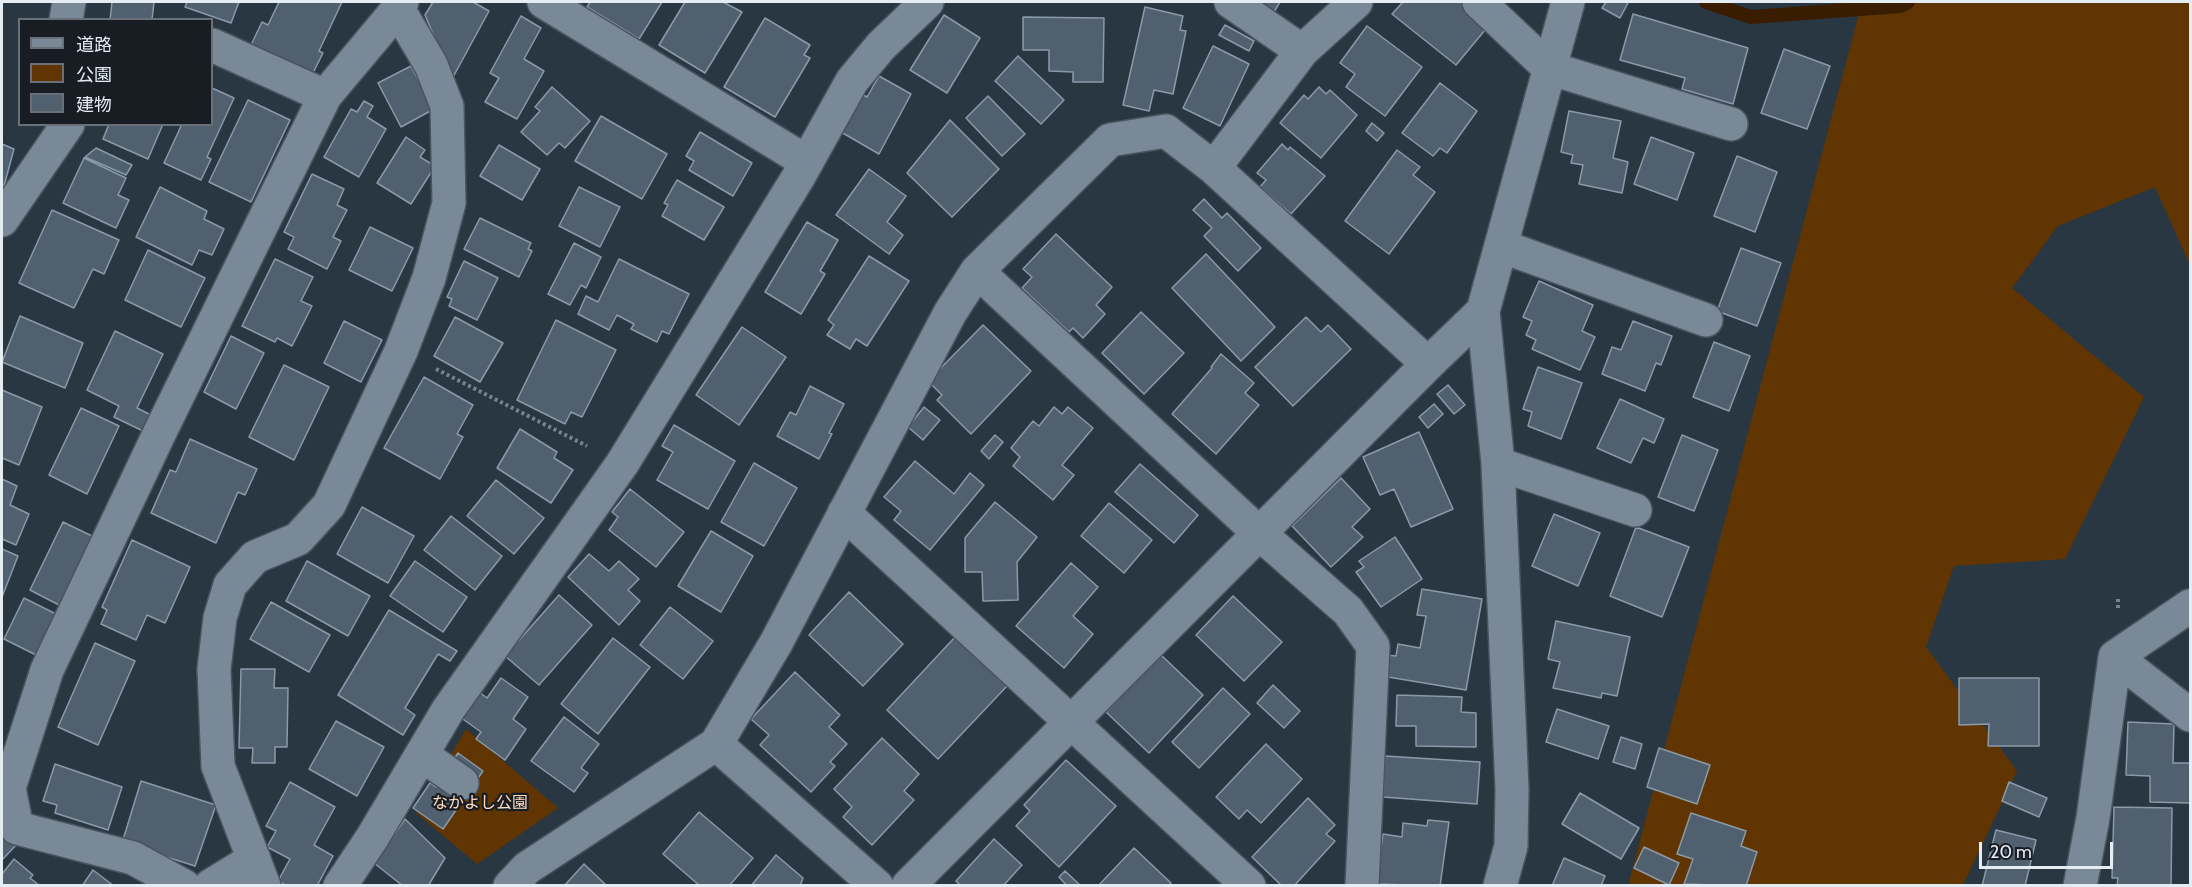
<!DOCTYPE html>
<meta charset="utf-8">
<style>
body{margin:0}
#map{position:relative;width:2192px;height:887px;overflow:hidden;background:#293743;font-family:Cabin,"Noto Sans JP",sans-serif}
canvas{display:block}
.frame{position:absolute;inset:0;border:3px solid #e4ecf4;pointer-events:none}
.legend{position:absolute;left:18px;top:18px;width:195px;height:108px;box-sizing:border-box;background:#171d23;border:2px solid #697077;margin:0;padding:8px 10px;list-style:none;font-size:18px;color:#e4ecf4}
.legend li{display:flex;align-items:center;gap:12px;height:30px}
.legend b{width:30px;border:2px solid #697077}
.scale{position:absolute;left:1979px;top:842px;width:134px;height:27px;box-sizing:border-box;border:3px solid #e4ecf4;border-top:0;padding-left:8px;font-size:18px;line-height:21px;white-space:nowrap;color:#e4ecf4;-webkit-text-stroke:4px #171d23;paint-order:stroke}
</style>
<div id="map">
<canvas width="2192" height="887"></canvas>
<div class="frame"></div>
<ul class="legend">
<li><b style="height:8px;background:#798997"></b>道路</li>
<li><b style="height:16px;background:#613501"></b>公園</li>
<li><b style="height:16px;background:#51606e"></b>建物</li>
</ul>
<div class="scale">20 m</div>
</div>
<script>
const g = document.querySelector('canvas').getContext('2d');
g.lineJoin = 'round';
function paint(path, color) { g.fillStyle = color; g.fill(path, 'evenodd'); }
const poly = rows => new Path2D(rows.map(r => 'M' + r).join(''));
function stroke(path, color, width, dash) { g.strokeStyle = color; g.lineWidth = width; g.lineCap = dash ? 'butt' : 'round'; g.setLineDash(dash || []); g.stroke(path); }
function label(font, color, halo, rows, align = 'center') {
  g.font = font + ' Cabin,"Noto Sans JP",sans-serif'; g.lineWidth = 4.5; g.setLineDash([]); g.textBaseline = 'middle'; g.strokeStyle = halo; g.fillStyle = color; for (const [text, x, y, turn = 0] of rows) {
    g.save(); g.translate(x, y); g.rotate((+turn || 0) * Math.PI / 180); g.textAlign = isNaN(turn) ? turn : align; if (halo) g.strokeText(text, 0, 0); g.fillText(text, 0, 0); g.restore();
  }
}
paint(poly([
 [1862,2,2190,2,2190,265,2155,187,2058,226,2012,288,2144,397,2065,559,1954,566,1926,647,2017,771,1963,885,1628,886],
 [466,729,558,808,477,864,416,813]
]), '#613501');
stroke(poly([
 [1706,2,1751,17,1901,6,1908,2]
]), '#3a1d00', 14);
const building = poly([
 [112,2,154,2,152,20,110,20,112,2],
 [187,2,239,2,231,23,185,7,187,2],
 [279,2,342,2,319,51,323,53,312,75,251,45,262,22,268,25,279,2],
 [433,2,473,2,489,11,452,79,425,15,433,2],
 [590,2,662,2,639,39,587,7,590,2],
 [685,2,723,2,742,12,705,73,659,45,685,2],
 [1255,2,1280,2,1274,12,1255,2],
 [1403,2,1462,2,1490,24,1456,65,1392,14,1403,2],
 [1606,2,1626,2,1628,3,1620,18,1602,8,1606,2],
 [1145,7,1183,16,1180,30,1186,31,1173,94,1154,90,1149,111,1123,105,1145,7],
 [1633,14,1748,48,1733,104,1682,89,1685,78,1620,60,1633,14],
 [944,15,980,38,947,93,910,70,944,15],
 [521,16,541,28,524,59,544,71,517,119,485,102,499,78,490,73,521,16],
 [1023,17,1104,18,1103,82,1073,82,1073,72,1049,71,1049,50,1023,50,1023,17],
 [765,18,810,45,804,55,810,58,775,117,724,87,765,18],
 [1225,25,1254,41,1249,51,1219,35,1225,25],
 [1367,26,1422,67,1385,116,1346,87,1355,74,1340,63,1367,26],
 [1213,46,1249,64,1220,126,1183,108,1213,46],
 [1784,49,1830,66,1807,129,1761,113,1784,49],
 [1018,56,1064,100,1041,124,995,81,1018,56],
 [411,66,434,109,401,127,378,83,411,66],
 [879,76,911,94,879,154,841,132,862,94,867,97,879,76],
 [1440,83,1477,111,1447,153,1440,148,1433,156,1402,133,1440,83],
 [552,87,590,121,565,148,559,143,547,155,521,132,540,111,535,107,552,87],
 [1319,87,1326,94,1330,90,1357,115,1321,158,1280,123,1304,95,1308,99,1319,87],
 [212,88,234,98,207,157,211,159,201,180,164,163,182,124,212,124,212,88],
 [988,96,1025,134,1002,156,966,118,988,96],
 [248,100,290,120,251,202,209,182,248,100],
 [364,101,373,106,367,117,386,129,359,177,324,157,351,109,357,112,364,101],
 [1569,111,1621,121,1613,158,1628,162,1622,193,1579,184,1583,165,1571,163,1573,155,1561,152,1569,111],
 [601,116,667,154,642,199,575,161,601,116],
 [950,120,999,169,952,217,907,173,950,120],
 [1372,123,1384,133,1377,141,1366,131,1372,123],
 [109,124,163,124,148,159,103,139,109,124],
 [700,132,752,163,733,196,689,170,694,161,686,156,700,132],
 [406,137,425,150,420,157,435,166,411,204,377,183,406,137],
 [1651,137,1694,153,1677,200,1634,184,1651,137],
 [2,144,14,149,4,186,2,185,2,144],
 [1282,144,1288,150,1290,147,1325,176,1291,214,1260,187,1266,180,1257,173,1282,144],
 [499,145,540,169,522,200,480,176,499,145],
 [96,148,132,165,126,175,85,157,96,148],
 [1397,150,1420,167,1413,175,1435,192,1389,254,1345,221,1397,150],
 [1737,156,1777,172,1755,232,1714,216,1737,156],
 [84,158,126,178,118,195,129,200,116,228,63,203,84,158],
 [869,169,906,196,887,222,903,235,889,254,836,215,869,169],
 [312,174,344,189,337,205,347,210,333,237,341,241,327,269,288,249,294,237,284,232,312,174],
 [677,180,724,207,704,240,662,216,668,205,664,203,677,180],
 [160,187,207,211,204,219,224,229,212,255,199,250,192,265,136,237,160,187],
 [579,187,620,207,600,247,559,226,579,187],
 [1204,199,1222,218,1227,213,1261,248,1238,271,1204,236,1212,228,1193,210,1204,199],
 [52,210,119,240,104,274,93,269,74,308,19,283,52,210],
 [480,218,531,243,528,249,532,251,519,277,464,249,480,218],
 [807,222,838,240,820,271,825,274,801,314,765,292,807,222],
 [370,227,413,248,392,291,349,270,370,227],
 [1056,234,1112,287,1096,305,1105,314,1083,338,1073,328,1069,332,1022,288,1032,277,1023,269,1056,234],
 [574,243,601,257,586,288,581,285,570,305,548,294,574,243],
 [1741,248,1781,263,1757,326,1717,311,1741,248],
 [148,250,205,278,181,327,125,300,148,250],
 [1206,254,1275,327,1241,361,1172,288,1206,254],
 [869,256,909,281,867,346,856,339,850,349,827,335,834,325,828,320,869,256],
 [275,259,313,277,301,301,312,306,292,346,277,338,275,342,242,326,275,259],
 [619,259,689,294,669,334,662,331,657,342,631,329,634,324,617,315,609,330,578,314,586,296,598,302,619,259],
 [464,261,498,278,477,320,449,306,452,299,447,297,464,261],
 [1539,281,1593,305,1582,331,1595,337,1580,370,1532,349,1536,340,1526,335,1532,321,1523,317,1539,281],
 [1141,312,1184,353,1144,394,1102,353,1141,312],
 [20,316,83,343,65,388,2,362,20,316],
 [455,317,503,343,480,382,434,356,455,317],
 [1306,317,1321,332,1328,325,1351,349,1293,406,1255,367,1306,317],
 [556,320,616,350,582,417,571,412,565,424,517,400,556,320],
 [344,321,382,340,361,382,324,363,344,321],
 [1633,321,1672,336,1661,365,1656,363,1645,391,1602,374,1612,347,1621,350,1633,321],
 [983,325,1031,371,971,434,937,400,942,395,928,381,983,325],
 [742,327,786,357,739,425,696,395,742,327],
 [115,331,163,354,137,408,151,415,143,431,114,417,119,406,87,390,115,331],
 [231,336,264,353,236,409,204,392,231,336],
 [1714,342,1750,356,1729,411,1693,397,1714,342],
 [1221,354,1254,383,1245,393,1259,405,1216,454,1172,414,1212,368,1211,367,1221,354],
 [284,365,329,387,294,460,249,437,284,365],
 [1538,367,1582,383,1561,439,1528,426,1532,412,1523,409,1538,367],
 [424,377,473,405,457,434,463,437,440,479,384,448,424,377],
 [1448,385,1465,405,1454,414,1437,394,1448,385],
 [810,386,844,404,829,433,832,434,819,459,777,436,790,412,796,415,810,386],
 [2,390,42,407,19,465,2,458,2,390],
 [1620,399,1664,419,1654,443,1643,438,1631,463,1597,448,1620,399],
 [1434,404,1443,414,1428,428,1419,417,1434,404],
 [924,407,940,420,923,440,908,427,924,407],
 [1054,407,1062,414,1068,407,1093,428,1062,465,1074,475,1053,500,1013,466,1020,457,1011,448,1033,421,1039,426,1054,407],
 [81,408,119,426,87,494,49,475,81,408],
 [674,425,735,461,708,509,657,480,673,452,662,446,674,425],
 [520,429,557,452,554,458,573,470,551,503,497,468,520,429],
 [1419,432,1453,509,1411,527,1394,489,1380,495,1363,457,1419,432],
 [995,435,1003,442,989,459,981,451,995,435],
 [1682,435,1718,450,1694,511,1658,497,1682,435],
 [190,439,257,469,245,495,238,492,216,543,151,513,170,470,176,472,190,439],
 [915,461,954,494,970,473,984,485,930,550,894,520,901,511,884,497,915,461],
 [754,463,797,488,764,546,721,522,754,463],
 [1140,464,1198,515,1174,543,1115,492,1140,464],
 [1341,478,1370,509,1352,527,1363,537,1331,567,1292,526,1341,478],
 [2,479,17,486,10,505,29,514,16,545,2,539,2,479],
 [496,480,544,518,514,554,467,516,496,480],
 [630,489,684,532,656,567,609,530,618,517,612,512,630,489],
 [995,502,1037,537,1017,562,1018,600,983,601,982,572,965,572,965,538,995,502],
 [1109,503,1152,540,1124,573,1081,536,1109,503],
 [362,507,414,536,388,583,337,554,362,507],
 [1554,514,1600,533,1578,586,1532,566,1554,514],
 [451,516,502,556,475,590,424,550,451,516],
 [63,522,94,537,61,606,30,590,63,522],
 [1636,527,1689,547,1662,617,1610,596,1636,527],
 [711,531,753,556,721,612,678,586,711,531],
 [1395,537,1422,579,1381,607,1356,572,1364,567,1359,561,1395,537],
 [132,540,190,567,165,623,147,615,136,640,101,624,107,610,102,607,132,540],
 [2,549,18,556,2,597,2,549],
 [589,554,609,571,619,561,639,579,628,590,640,601,619,625,568,577,589,554],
 [307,561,370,596,348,636,286,601,307,561],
 [415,561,467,597,443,632,390,596,415,561],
 [1071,563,1098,587,1073,616,1093,634,1064,668,1016,626,1071,563],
 [1422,589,1482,599,1466,690,1382,676,1386,655,1396,656,1398,644,1420,648,1426,616,1417,615,1422,589],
 [849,592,903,644,863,686,809,635,849,592],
 [559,595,592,625,539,685,505,656,559,595],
 [1233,596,1282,642,1244,681,1196,635,1233,596],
 [24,598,60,616,40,657,4,639,24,598],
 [271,602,330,635,309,672,250,639,271,602],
 [670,607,713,641,683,679,640,645,670,607],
 [389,610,457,651,450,661,438,654,405,708,415,715,403,735,338,695,389,610],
 [1556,621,1630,637,1617,696,1602,693,1601,698,1553,688,1560,662,1548,659,1556,621],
 [956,636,1008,685,938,759,887,710,956,636],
 [613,638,650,667,598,734,561,704,613,638],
 [95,643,135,661,98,745,58,727,95,643],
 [1160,654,1203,695,1149,753,1106,712,1160,654],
 [241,669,275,669,274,688,288,688,287,747,275,747,275,763,252,763,253,748,239,748,241,669],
 [795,672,840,715,829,727,847,744,830,762,835,766,811,792,760,745,769,735,751,719,795,672],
 [501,678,528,697,513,719,526,729,505,760,476,739,481,732,460,717,478,691,487,698,501,678],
 [1959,678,2039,678,2039,746,1988,746,1989,724,1959,725,1959,678],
 [1273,685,1300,711,1284,728,1257,703,1273,685],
 [1223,688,1250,714,1199,768,1172,742,1223,688],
 [1397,695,1462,697,1461,712,1476,713,1476,747,1416,746,1416,726,1396,726,1397,695],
 [1557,709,1609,726,1598,759,1546,742,1557,709],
 [564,717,599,744,581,768,588,773,574,792,531,761,564,717],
 [336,721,384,747,357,796,309,769,336,721],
 [2128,722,2174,724,2173,763,2190,763,2190,803,2150,802,2150,776,2126,775,2128,722],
 [1621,737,1642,744,1635,769,1613,762,1621,737],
 [882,738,919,774,904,791,914,800,872,845,843,817,852,807,834,789,882,738],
 [1266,744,1302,779,1261,823,1247,810,1239,819,1216,797,1266,744],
 [1659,748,1710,765,1697,804,1647,787,1659,748],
 [458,753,483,771,443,829,413,808,430,783,436,787,458,753],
 [1385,756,1480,762,1477,804,1383,797,1385,756],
 [1066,760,1116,806,1059,867,1016,826,1030,811,1024,805,1066,760],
 [55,764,122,787,108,830,55,813,57,805,43,801,55,764],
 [141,781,216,805,195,866,122,843,141,781],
 [290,782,335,807,314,845,333,856,317,886,287,886,278,881,290,859,267,847,276,831,266,826,290,782],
 [2009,782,2047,798,2039,817,2002,801,2009,782],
 [1580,793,1639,828,1621,859,1562,824,1580,793],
 [1308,798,1335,825,1326,834,1335,841,1294,886,1282,886,1252,857,1308,798],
 [2114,807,2172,808,2171,886,2117,886,2118,878,2112,878,2114,807],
 [699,812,753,858,729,886,700,886,663,854,699,812],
 [1691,813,1746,831,1741,846,1757,852,1746,886,1684,884,1693,859,1677,854,1691,813],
 [2,819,18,843,2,860,2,819],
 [405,819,445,858,428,886,403,886,374,863,405,819],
 [1428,820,1449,822,1440,886,1376,884,1383,834,1402,837,1403,823,1427,826,1428,820],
 [1996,830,2036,840,2025,886,1982,886,1996,830],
 [994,839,1022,865,1003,886,961,886,956,881,994,839],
 [1644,847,1679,863,1669,885,1634,868,1644,847],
 [1134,848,1171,883,1168,886,1098,886,1134,848],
 [776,855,803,878,800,886,751,886,776,855],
 [1564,858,1605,876,1601,886,1552,886,1564,858],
 [14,859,33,875,30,878,40,886,2,886,2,874,14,859],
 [584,864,607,886,564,886,584,864],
 [93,870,114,886,82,886,93,870],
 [1065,871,1081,886,1067,886,1059,877,1065,871]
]);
paint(building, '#51606e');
stroke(building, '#8a9aa9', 1.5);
const minor = poly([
 [544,2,807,162],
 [1479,2,1549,68,1731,124],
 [66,20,69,2],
 [212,45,325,96],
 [1302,51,1356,2],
 [1214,168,1302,51,1231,2],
 [2,220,68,124],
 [1501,246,1706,320],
 [977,271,1260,534,1348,611,1373,646,1362,886],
 [1498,464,1635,510],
 [844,513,1249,886],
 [2115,657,2190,715],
 [716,744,877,886],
 [422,755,462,783],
 [184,886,133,858,17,828,9,788,47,670,160,432,325,96,398,9,402,2],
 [210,886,254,859],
 [264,886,218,766,214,669,220,618,230,585,255,557,298,539,329,505,401,351,429,278,449,203,447,106,431,65,398,9],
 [340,886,372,838,448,710,622,464,799,176,852,81,881,46,927,2],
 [510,886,527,868,716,744,776,643,950,313,977,271,1110,140,1166,131,1214,168,1428,364],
 [908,886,1428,364,1483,311],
 [1500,886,1511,846,1512,789,1498,464,1483,311,1568,2],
 [2080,886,2093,818,2115,657,2190,606]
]);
stroke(minor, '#48545e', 36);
stroke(poly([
 [436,369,587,446],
 [2118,608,2118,597]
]), '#77838d', 4, [3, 3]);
stroke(minor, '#798997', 33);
label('16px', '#fedcc0', '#171d23', [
 ["なかよし公園",480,803]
]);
</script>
